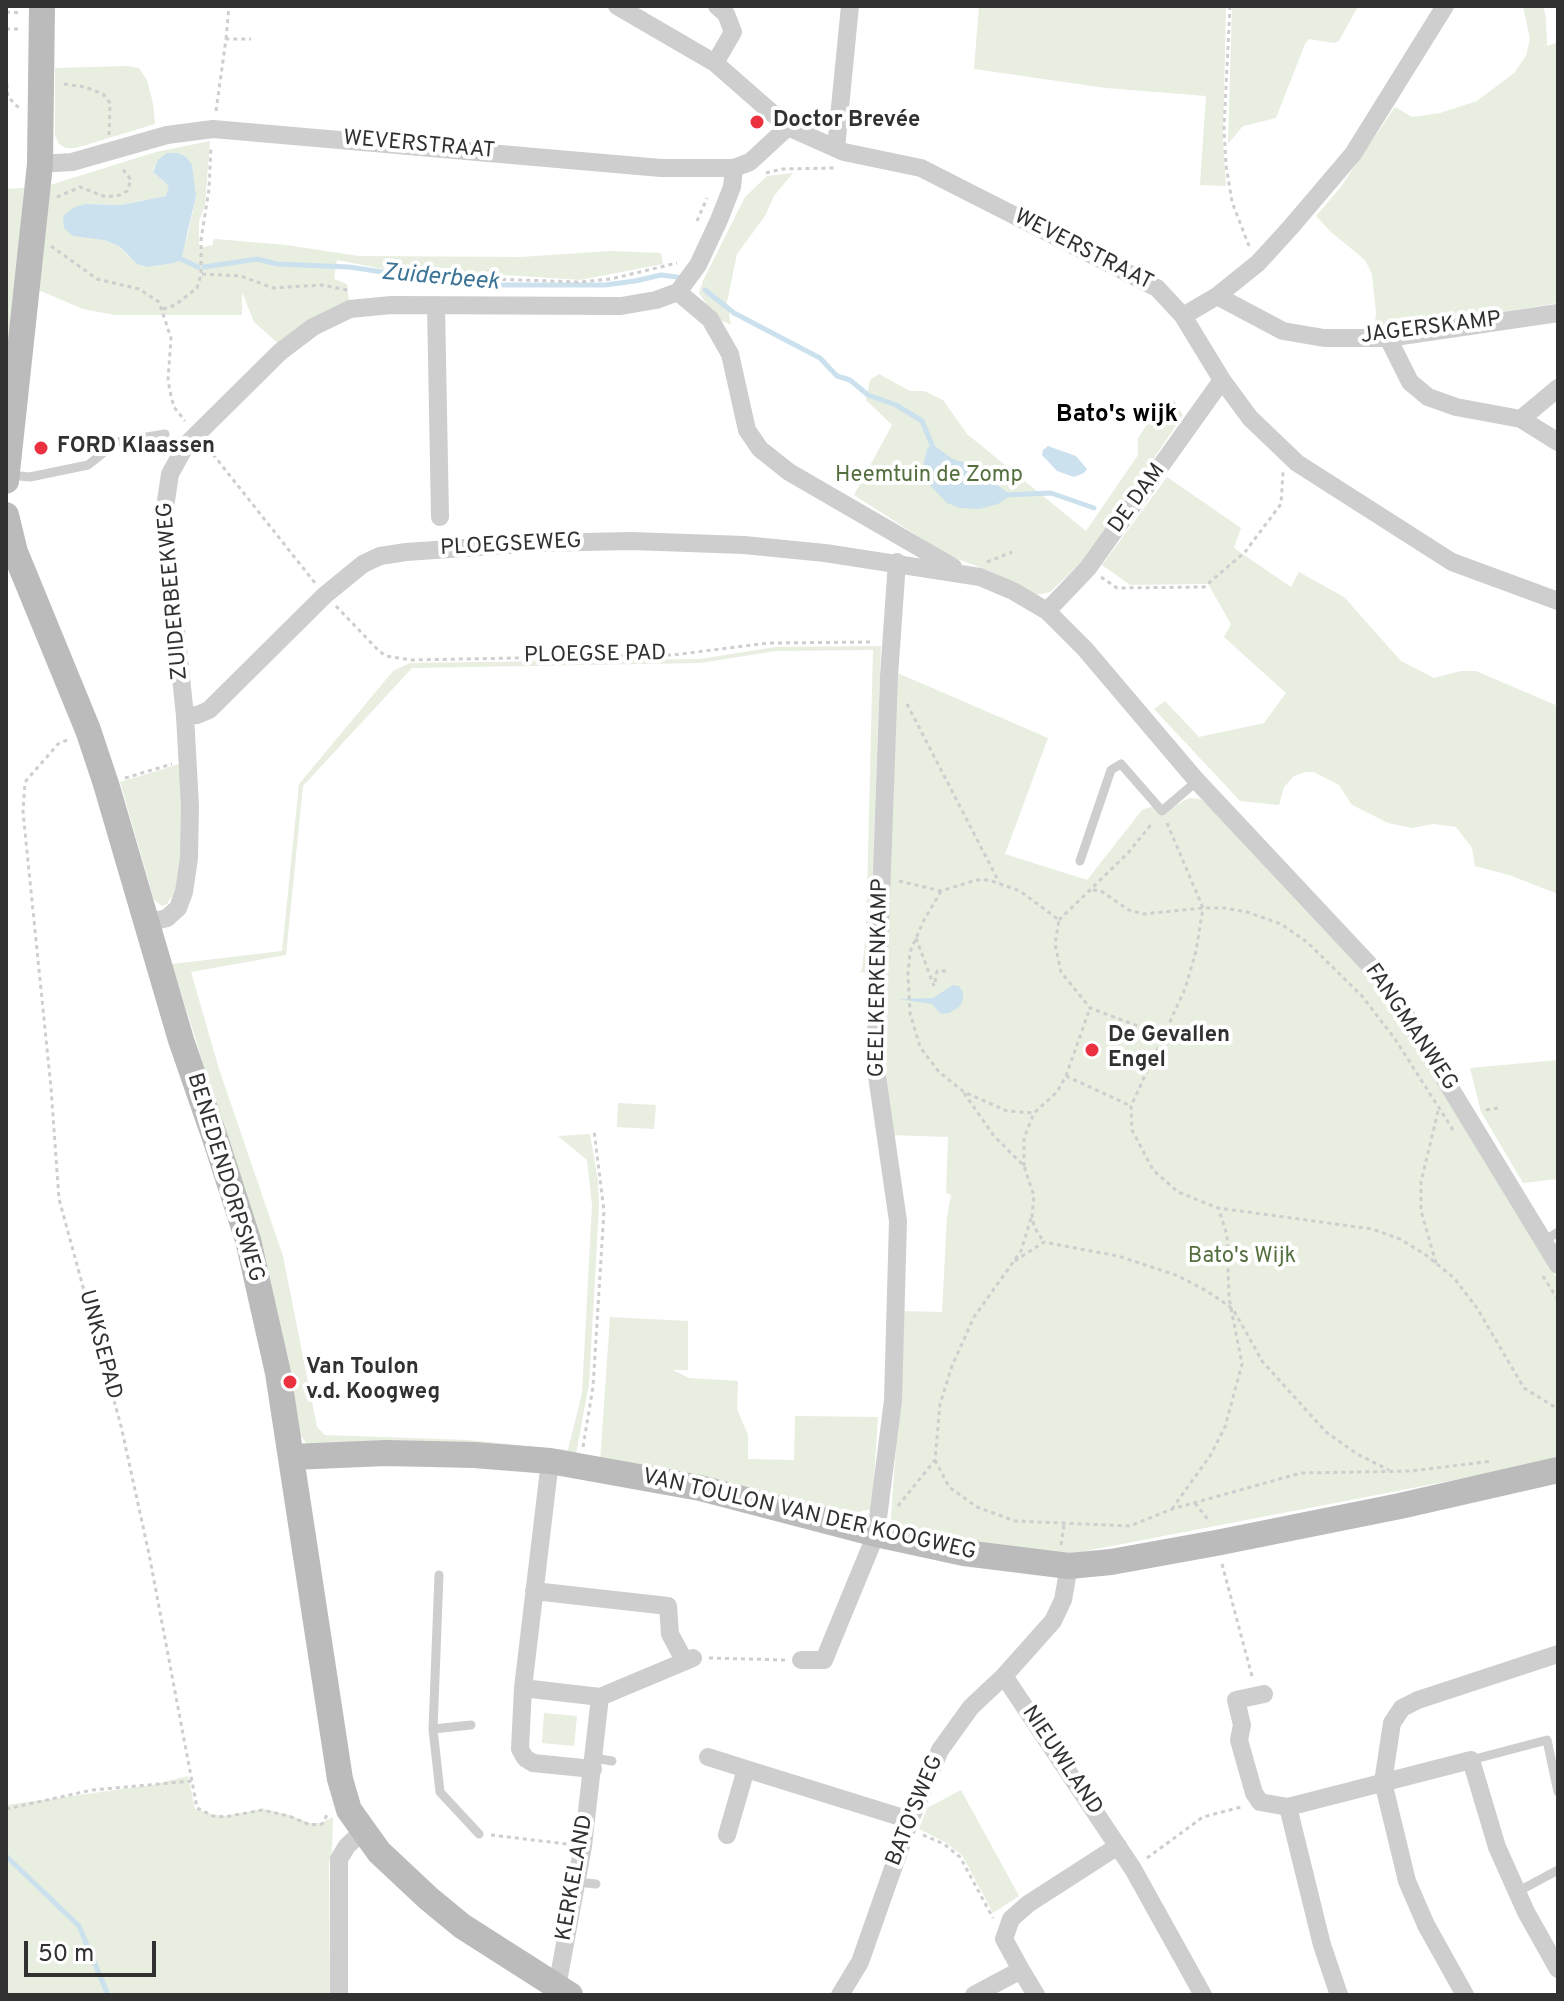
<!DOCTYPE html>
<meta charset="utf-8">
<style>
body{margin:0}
#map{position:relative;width:1564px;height:2001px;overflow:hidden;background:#fff;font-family:Overpass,sans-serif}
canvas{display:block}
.frame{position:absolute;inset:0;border:8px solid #313131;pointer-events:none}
.scale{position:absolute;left:24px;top:1941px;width:132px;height:36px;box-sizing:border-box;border:4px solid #313131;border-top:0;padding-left:10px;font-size:24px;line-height:28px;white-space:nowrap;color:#313131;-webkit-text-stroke:6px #fff;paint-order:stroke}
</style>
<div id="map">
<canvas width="1564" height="2001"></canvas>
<div class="frame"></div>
<div class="scale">50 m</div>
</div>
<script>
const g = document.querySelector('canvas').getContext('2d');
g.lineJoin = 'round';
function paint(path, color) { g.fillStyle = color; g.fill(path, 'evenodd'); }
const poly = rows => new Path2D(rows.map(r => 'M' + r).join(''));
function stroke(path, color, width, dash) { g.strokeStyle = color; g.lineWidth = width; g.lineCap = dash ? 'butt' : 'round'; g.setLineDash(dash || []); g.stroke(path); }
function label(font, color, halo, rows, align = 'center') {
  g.font = font + ' Overpass,sans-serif'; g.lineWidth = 8; g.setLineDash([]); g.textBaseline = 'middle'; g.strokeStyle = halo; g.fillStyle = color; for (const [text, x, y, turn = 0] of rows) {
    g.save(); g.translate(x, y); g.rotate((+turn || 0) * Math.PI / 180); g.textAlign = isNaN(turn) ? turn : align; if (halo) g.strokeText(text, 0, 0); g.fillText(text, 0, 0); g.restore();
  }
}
paint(poly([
 [979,6,1226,6,1223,139,1226,186,1200,185,1206,96,1106,88,974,69],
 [1232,6,1358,6,1339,41,1334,43,1309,39,1305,44,1276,118,1243,126,1228,144],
 [1523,6,1543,6,1546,17,1547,46,1558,42,1558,303,1374,332,1376,312,1372,274,1365,260,1331,232,1316,216,1340,188,1395,107,1412,117,1440,113,1477,101,1514,73,1526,56,1530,39],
 [127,66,139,68,147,80,153,103,155,124,76,148,66,148,59,144,55,136,55,68],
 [210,141,205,205,199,222,199,248,213,245,213,240,216,239,286,245,359,256,520,257,611,251,661,253,663,264,580,280,491,274,440,275,383,269,337,260,334,279,347,284,349,302,326,311,298,328,280,345,254,322,242,292,242,315,115,315,83,309,36,289,50,185,156,152],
 [154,167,196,196,187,238,173,263,148,267,128,256,119,246,104,240,85,204,121,205,166,196,170,191,169,186,153,172],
 [793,173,774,196,765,216,737,254,727,302,731,325,716,318,699,293,703,281,745,197,767,176],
 [24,188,6,391,6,189],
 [879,374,910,391,924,391,943,400,967,434,1086,531,1138,455,1138,438,1152,417,1174,400,1183,415,1088,556,1050,592,1036,595,990,571,949,556,854,495,892,425,866,400,870,380],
 [1167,477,1241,528,1234,548,1291,587,1299,572,1344,597,1401,661,1434,678,1461,671,1476,671,1558,706,1558,894,1509,875,1475,866,1472,848,1456,827,1433,824,1412,828,1388,823,1352,805,1339,785,1314,772,1305,772,1294,776,1284,787,1279,805,1240,801,1154,709,1165,701,1199,737,1264,723,1286,693,1224,637,1231,624,1208,584,1130,585,1102,565],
 [881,646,869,973,859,972,862,970,866,934,873,650,776,651,700,663,412,668,303,786,286,955,191,972,219,1069,283,1256,317,1427,325,1435,468,1440,568,1450,582,1393,592,1205,587,1160,558,1136,590,1134,598,1181,599,1207,589,1384,576,1454,308,1446,300,1434,266,1263,172,964,282,951,299,784,393,671,410,663,700,659,775,647],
 [893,671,1048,738,1005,854,1087,880,1142,810,1157,805,1170,809,1189,798,1200,799,1213,808,1371,975,1405,1026,1558,1280,1558,1460,1065,1555,890,1533,901,1372,900,1311,942,1312,947,1217,951,1195,946,1193,948,1137,890,1135,880,1073],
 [183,763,183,843,175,898,171,897,167,904,162,906,154,900,120,782],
 [1558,1060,1558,1179,1523,1183,1481,1112,1470,1068],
 [618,1103,656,1105,654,1129,617,1127],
 [610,1317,688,1321,688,1370,673,1370,689,1378,738,1381,737,1409,748,1435,748,1459,794,1460,795,1416,878,1417,872,1509,850,1514,600,1462],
 [544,1713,577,1716,574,1746,542,1743],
 [188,1776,195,1809,211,1814,225,1816,263,1809,289,1815,310,1823,321,1823,333,1817,332,1850,329,1863,330,1995,6,1995,6,1805,152,1785],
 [961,1790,1019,1896,993,1913,962,1855,945,1842,919,1829,927,1808]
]), '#e8eee0');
paint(poly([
 [167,153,178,153,186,157,192,165,193,173,196,196,181,260,174,263,148,267,137,264,119,246,104,240,73,236,64,228,63,216,73,208,85,204,121,205,166,196,169,186,153,172,158,160],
 [932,444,953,459,968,464,1011,495,998,504,979,509,960,508,947,503,924,479,922,472,927,449],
 [1048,446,1076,456,1087,469,1084,473,1074,477,1057,471,1042,455,1043,450],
 [953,985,959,986,963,992,963,1000,959,1007,949,1013,941,1014,932,1004,898,999,933,998]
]), '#cce1ee');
stroke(poly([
 [177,257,198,267],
 [204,267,257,259,277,264,349,267,470,285,605,285,635,281,661,275,677,277],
 [705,290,734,313,820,358,837,376,850,380,868,395,896,405,922,421,933,447],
 [1005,495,1051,493,1094,508],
 [6,1856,79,1926,108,1995]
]), '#cce1ee', 5);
stroke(poly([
 [1230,6,1224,128,1226,165,1232,202,1249,246],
 [6,12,22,13],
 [6,29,22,29],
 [226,39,229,6],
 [6,76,8,97,19,108],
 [64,84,85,87,103,94,110,103,109,135],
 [216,111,226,39,251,39],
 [766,173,782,169,834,168],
 [57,197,80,187,106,197,120,195,127,191,131,180,121,167],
 [697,221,707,198],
 [51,246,97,279,139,289,159,302,171,338,168,380,171,396,174,407,185,421],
 [202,274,241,276,273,288,322,285,347,290],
 [476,289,479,281,491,279,580,282,611,279,677,263],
 [163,309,175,305,197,288,201,274,201,240,209,189,211,146],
 [208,448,315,583],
 [987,562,1012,552],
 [1101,577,1117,588,1204,587,1245,552,1281,504,1283,472],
 [336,606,379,651,386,656,411,660,673,655,769,643,874,642],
 [907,704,999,882],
 [67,740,58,744,25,782,23,812,51,1088,59,1199,121,1426,149,1554,197,1808,213,1816,225,1817,262,1810,289,1816,310,1825,322,1824,327,1815],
 [125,778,172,764],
 [1167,823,1203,908,1196,951,1185,989,1131,1106,1132,1130,1153,1170,1178,1192,1218,1208,1372,1229,1400,1239,1426,1255,1454,1278,1477,1308,1524,1388,1558,1409],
 [899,881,941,891,976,880,989,880,1020,891,1059,920,1055,944,1061,972,1090,1008,1162,1035],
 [1093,890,1101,891,1129,910,1143,914,1203,908,1225,908,1247,912,1281,924,1307,942,1362,996,1395,1039,1455,1133],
 [941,891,924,920,910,952,908,974,910,1013,920,1047,939,1072,964,1092,1007,1111,1034,1113,1057,1092,1066,1076,1090,1008],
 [1059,920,1128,853,1153,822],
 [916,938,934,986],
 [935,982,937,971,947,971],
 [1066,1076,1131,1106],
 [964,1093,994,1136,1024,1166,1034,1196,1032,1215,1034,1227,1044,1242],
 [1486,1110,1498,1108],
 [1024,1166,1024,1138,1034,1113],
 [1015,1261,1044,1242,1118,1256,1176,1275,1207,1291,1233,1309,1262,1361,1326,1432,1357,1454,1389,1470],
 [1436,1263,1421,1211,1421,1182,1439,1107],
 [1543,1276,1558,1300],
 [583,1447,593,1387,604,1211,594,1130],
 [935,1460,949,1487,977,1507,1015,1521,1130,1526,1172,1509,1301,1473,1412,1471,1492,1461],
 [1195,1503,1210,1522],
 [898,1506,935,1460,940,1404,952,1366,974,1317,1021,1251,1032,1215],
 [1172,1509,1210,1456,1225,1427,1242,1364,1229,1298,1227,1235,1219,1210],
 [1061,1545,1064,1525],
 [1222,1564,1253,1680],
 [709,1658,785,1660],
 [6,1809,92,1790,192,1781],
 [491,1835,567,1844],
 [923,1835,944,1844,960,1857,993,1918],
 [1147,1858,1203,1817,1241,1807]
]), '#cecece', 3, [4, 4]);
stroke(poly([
 [10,475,30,477,88,465,117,442,165,434],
 [1080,861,1111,770,1121,764,1162,811,1197,781],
 [1544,1241,1558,1232],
 [439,1575,433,1729,471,1725],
 [433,1729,440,1792,479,1834],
 [594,1758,612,1761],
 [1471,1760,1547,1740,1558,1792],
 [577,1882,596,1884],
 [1517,1892,1558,1870]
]), '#cecece', 9);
stroke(poly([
 [617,6,715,63,788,127,844,152,921,168,1157,288,1183,316,1222,380,1250,418,1297,463,1452,562,1558,601],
 [715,63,733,32,726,14,717,6],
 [836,148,850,6],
 [40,164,72,162,167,135,213,129,661,168,734,168,750,162,788,127],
 [678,292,710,319,730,354,747,430,760,449,789,472,953,567],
 [1217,296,1283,331,1324,338,1388,338,1558,313],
 [436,305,440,517],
 [1183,316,1217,296,1258,263,1290,228,1353,154,1445,6],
 [1388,338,1410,382,1428,397,1456,407,1521,419,1558,442],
 [1521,419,1558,388],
 [1047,611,1088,568,1222,380],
 [185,716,197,715,209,710,325,595,363,564,380,556,406,552,536,543,631,541,744,545,825,553,980,577,1013,591,1047,611,1085,649,1197,781,1376,972,1396,999,1558,1265],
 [147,923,167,918,178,908,184,892,189,858,190,806,185,716,164,514,170,474,186,445,280,352,313,327,350,309,391,305,621,306,656,300,678,292,698,265,719,220,732,187,734,168],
 [550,1461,523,1688,520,1749,525,1758,533,1763,593,1769],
 [534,1591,668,1606,670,1634,684,1660],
 [801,1660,824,1660,876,1534,893,1400,898,1221,875,1062,889,676,897,562],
 [1004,1676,1133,1869,1203,1995],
 [523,1688,600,1697,693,1658],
 [1264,1694,1236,1700,1242,1725,1239,1740,1254,1793,1260,1802,1288,1807,1471,1760,1497,1847,1526,1912,1558,1969],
 [708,1757,746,1769],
 [1288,1807,1322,1945,1339,1995],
 [727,1835,746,1769,910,1820],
 [1021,1970,1004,1939,1011,1919,1028,1904,1118,1846],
 [557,1987,583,1846,600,1697],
 [339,1995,339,1859,347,1846,363,1831],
 [840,1995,860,1962,910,1820,940,1750,971,1707,1004,1676,1053,1621,1063,1600,1069,1566],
 [974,1995,1021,1970,1036,1995],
 [1465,1995,1426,1925,1407,1881,1383,1782,1392,1723,1402,1708,1418,1700,1558,1654]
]), '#cecece', 18);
stroke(poly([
 [6,481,40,164,42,6],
 [6,515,15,552,88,730,106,784,181,1040,216,1141,248,1240,278,1373,340,1779,349,1810,379,1852,428,1898,462,1926,570,1995],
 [292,1457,386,1453,474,1455,550,1461,700,1488,876,1534,964,1553,1069,1566,1111,1562,1216,1543,1400,1506,1558,1470]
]), '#bbb', 26);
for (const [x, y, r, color] of [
 [757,122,8,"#eb313f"],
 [41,448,8,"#eb313f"],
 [1092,1050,8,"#eb313f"],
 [290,1382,8,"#eb313f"]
]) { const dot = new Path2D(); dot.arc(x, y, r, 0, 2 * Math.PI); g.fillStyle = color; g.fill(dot); stroke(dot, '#fff', 3); }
label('bold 22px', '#313131', '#fff', [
 ["Doctor Brevée",773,122],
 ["FORD Klaassen",57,448],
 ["De Gevallen",1108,1037],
 ["Engel",1108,1062],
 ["Van Toulon",306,1369],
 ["v.d. Koogweg",306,1394]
], 'left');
label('22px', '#313131', '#fff', [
 ["WEVERSTRAAT",419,146,5],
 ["WEVERSTRAAT",1083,251,27],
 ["JAGERSKAMP",1431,329,-7],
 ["DE DAM",1138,499,-54],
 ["PLOEGSEWEG",511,546,-3],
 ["ZUIDERBEEKWEG",174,591,-95],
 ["PLOEGSE PAD",595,656,-1],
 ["GEELKERKENKAMP",880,978,-89],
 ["FANGMANWEG",1410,1028,56],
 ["BENEDENDORPSWEG",224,1178,73],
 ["UNKSEPAD",99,1345,75],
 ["VAN TOULON VAN DER KOOGWEG",809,1516,13],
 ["NIEUWLAND",1061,1761,56],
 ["BATO'SWEG",916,1811,-68],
 ["KERKELAND",576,1878,-80]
]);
label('22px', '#546f3d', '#fff', [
 ["Heemtuin de Zomp",929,477],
 ["Bato's Wijk",1242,1258]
]);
label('italic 24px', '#3c7497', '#fff', [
 ["Zuiderbeek",440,279,5]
]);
label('bold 24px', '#000', '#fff', [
 ["Bato's wijk",1117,416]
]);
</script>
